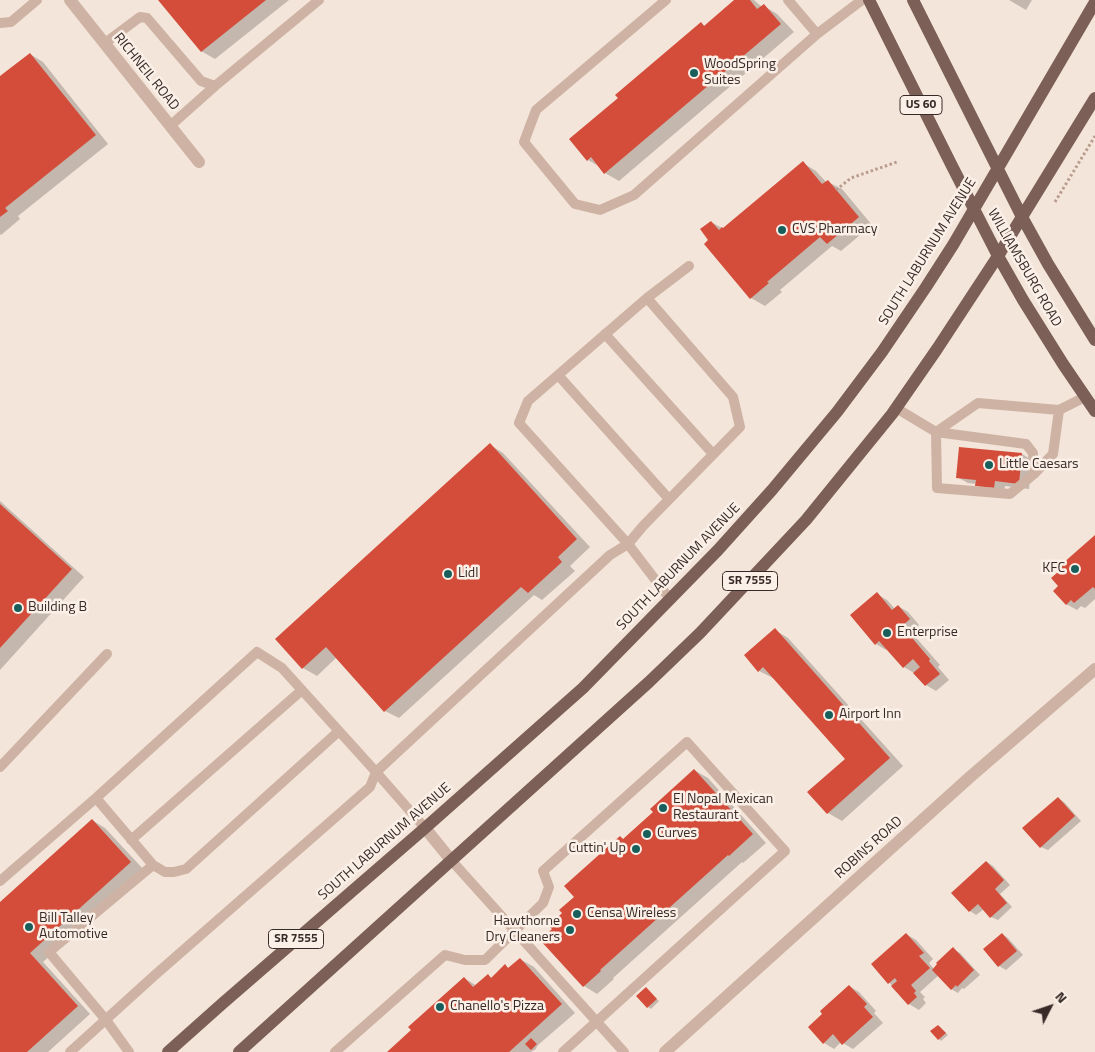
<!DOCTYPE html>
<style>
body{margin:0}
#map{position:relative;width:1095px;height:1052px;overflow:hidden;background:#f4e5da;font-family:"Titillium Web",sans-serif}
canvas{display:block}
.north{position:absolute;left:1025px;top:982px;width:50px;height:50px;-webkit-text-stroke:4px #fbf0e7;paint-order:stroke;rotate:49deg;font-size:14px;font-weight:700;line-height:20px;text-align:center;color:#382a27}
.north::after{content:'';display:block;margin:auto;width:18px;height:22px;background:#382a27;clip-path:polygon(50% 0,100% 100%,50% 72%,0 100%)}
</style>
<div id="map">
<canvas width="1095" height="1052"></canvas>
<div class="north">N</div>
</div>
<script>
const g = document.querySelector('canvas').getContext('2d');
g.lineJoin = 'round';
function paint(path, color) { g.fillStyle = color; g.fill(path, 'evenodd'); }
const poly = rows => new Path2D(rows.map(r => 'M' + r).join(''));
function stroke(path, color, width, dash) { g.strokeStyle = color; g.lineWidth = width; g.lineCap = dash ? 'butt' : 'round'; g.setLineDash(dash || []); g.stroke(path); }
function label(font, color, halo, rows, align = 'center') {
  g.font = font + ' "Titillium Web",sans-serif'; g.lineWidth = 5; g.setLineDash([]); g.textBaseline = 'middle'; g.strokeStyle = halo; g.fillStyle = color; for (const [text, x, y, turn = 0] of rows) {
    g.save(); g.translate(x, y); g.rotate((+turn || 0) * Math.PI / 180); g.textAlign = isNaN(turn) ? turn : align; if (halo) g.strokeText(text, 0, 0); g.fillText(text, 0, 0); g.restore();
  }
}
paint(poly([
 [160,0,289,0,215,59,201,51],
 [736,0,754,0,762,7,764,6,777,14,794,32,619,181,605,173,600,167,588,160,620,98,701,23,705,26],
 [1009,0,1032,0,1026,10],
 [30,54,43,62,108,144,18,216,20,219,1,235,0,234,0,78],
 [803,163,816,171,827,183,828,182,842,189,872,225,841,251,832,246,780,290,782,292,765,306,751,298,710,240,711,222,724,229],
 [490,445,503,453,590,547,570,566,575,571,542,600,534,595,399,718,385,711,337,657,317,676,303,668],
 [1022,454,1032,460,1029,489,1005,486,1004,493,987,491,976,485,977,484,968,483,957,477],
 [0,501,84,577,0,670],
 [1095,536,1095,599,1085,608,1081,606,1077,610,1066,604,1060,586,1059,561,1064,564],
 [877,594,887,600,895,609,898,606,908,612,919,625,911,632,940,665,938,667,949,680,936,691,926,685,914,672,914,673,904,667,887,648,886,650,876,644],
 [775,630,788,638,903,766,842,821,828,813,809,792,846,759,774,677,773,678,759,671],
 [694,770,708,778,766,843,743,863,742,862,613,978,614,979,597,994,584,986,554,929,576,897,624,840,655,812],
 [1058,798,1064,802,1081,821,1048,850,1041,847],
 [92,820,105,828,144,870,43,962,90,1014,48,1052,0,1052,0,903],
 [987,862,993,866,1010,885,1000,894,1012,907,998,920,991,917,984,909,976,915,970,911,953,893],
 [906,934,916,940,933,959,929,963,934,969,953,949,960,953,980,975,964,989,962,988,958,993,951,989,939,975,920,992,925,997,923,999,926,1003,919,1010,909,1004,872,964],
 [1002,934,1008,938,1023,955,1006,970,999,966,984,949],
 [520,959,534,967,575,1013,538,1045,535,1050,534,1050,531,1052,388,1052,413,1030,464,978,477,986,488,976,492,978,505,966,510,969],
 [849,986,859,992,876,1011,874,1013,883,1023,853,1049,841,1042,834,1049,824,1043],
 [646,989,659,1001,651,1009,648,1007],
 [939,1026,948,1035,941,1041,939,1039]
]), '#0003');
paint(poly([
 [158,0,266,0,201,52],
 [734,0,750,0,757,9,764,4,781,24,604,174,591,157,587,161,569,139,618,98,615,95,701,22,704,26],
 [30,53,96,135,5,208,8,211,0,217,0,76],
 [803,161,822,184,828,180,859,217,827,244,820,237,767,282,769,283,750,299,704,244,708,240,700,229,711,221,719,230,722,227,723,228],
 [490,443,577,539,558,557,562,562,528,593,521,587,384,712,326,647,302,669,275,639],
 [959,447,1022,453,1019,484,995,481,994,488,975,486,976,480,956,478],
 [0,504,72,569,0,648],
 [1095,535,1095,589,1093,587,1074,603,1071,600,1066,605,1053,591,1058,586,1051,578,1058,572,1053,566,1059,560,1062,564],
 [877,592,892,610,898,605,910,619,902,626,930,659,929,661,940,674,925,686,913,673,920,667,913,659,903,668,879,641,875,645,850,615],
 [775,628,890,758,827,814,807,792,845,759,763,667,758,672,744,655],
 [694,769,753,834,729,856,728,855,600,970,601,971,583,987,540,940,552,929,549,926,562,913,559,910,574,897,564,886,620,836,623,839,653,812,650,809],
 [1058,797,1075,816,1040,848,1022,828],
 [92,819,131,862,30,953,78,1006,27,1052,0,1052,0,902],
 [986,861,1004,880,995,889,1007,903,990,918,978,904,969,912,951,893],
 [906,933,924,953,919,956,930,968,911,985,916,991,914,993,917,997,908,1005,891,986,897,981,895,978,888,984,871,964],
 [1002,933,1017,951,998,967,983,949],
 [953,947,974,970,957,987,956,985,951,990,932,970,937,964,936,963],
 [520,958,562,1004,509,1052,387,1052,411,1030,408,1027,464,977,473,987,488,974,491,978,505,964,508,968],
 [849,985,867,1004,864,1007,873,1017,842,1045,833,1034,823,1044,808,1027,822,1014,820,1011],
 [646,987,657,999,647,1008,636,996],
 [938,1025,946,1033,938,1040,930,1031],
 [531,1038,537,1044,531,1050,525,1044]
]), '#d34d3a');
stroke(poly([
 [836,190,851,178,897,162],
 [1055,202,1095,136]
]), '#ba9c8e', 3, [2.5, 2.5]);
stroke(poly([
 [666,0,536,110,524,142,575,204,600,210,634,195,817,34,862,0],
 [788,0,817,34],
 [0,23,11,22,37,0],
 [105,43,140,17,147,18,201,81,215,86,319,0],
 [170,126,215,86],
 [647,298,528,401,519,423,628,544,643,526,740,427,733,397,647,298,689,266],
 [605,334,713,454],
 [558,375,669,499],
 [896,408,936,432,978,403,1059,410,1085,397],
 [1034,474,1033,453,1026,444,936,432,937,488,1010,494,1034,474,1053,454,1059,410],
 [0,767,107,654],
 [96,798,153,865,49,952,106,1020,129,1052],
 [131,840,302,690],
 [451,860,624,1052],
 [153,865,165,872,174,872,186,869,339,731],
 [0,881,96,798,257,652,282,668,376,772,425,828],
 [70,1052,155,975,370,787,376,772,610,555,628,544,670,599],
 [335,1052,445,955,465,960,485,960,543,903,549,887,543,871,687,742,785,851,563,1052]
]), '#ceb3a4', 10);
stroke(poly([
 [70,0,199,162],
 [425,828,451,860],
 [665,1052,970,777,1095,669]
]), '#ceb3a4', 12);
stroke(poly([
 [869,0,951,164,998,256,1023,300,1063,364,1095,411],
 [913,0,1022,217,1048,264,1095,340],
 [168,1052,223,1003,425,828,583,688,718,550,772,490,837,412,882,352,926,287,953,245,1095,2],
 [239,1052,649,682,700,633,806,520,892,414,937,349,998,256,1095,98]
]), '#7c5f56', 12);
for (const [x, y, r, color] of [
 [694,73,5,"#185f5b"],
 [782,230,5,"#185f5b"],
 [989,465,5,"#185f5b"],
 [1075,569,5,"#185f5b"],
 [448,574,5,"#185f5b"],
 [18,608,5,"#185f5b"],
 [887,633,5,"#185f5b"],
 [829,715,5,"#185f5b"],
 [663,808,5,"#185f5b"],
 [647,834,5,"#185f5b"],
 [636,849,5,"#185f5b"],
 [577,914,5,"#185f5b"],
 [29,927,5,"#185f5b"],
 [570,930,5,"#185f5b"],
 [440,1007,5,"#185f5b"]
]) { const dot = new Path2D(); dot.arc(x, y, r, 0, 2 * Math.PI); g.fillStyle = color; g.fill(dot); stroke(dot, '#fbf0e7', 2); }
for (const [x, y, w] of [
 [921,105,42],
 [750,581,55],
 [296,939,55]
]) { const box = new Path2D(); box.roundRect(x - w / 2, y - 9.5, w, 19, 4); g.fillStyle = '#fbf0e7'; g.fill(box); stroke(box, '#382a27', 1); }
label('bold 12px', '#382a27', null, [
 ["US 60",921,105],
 ["SR 7555",750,581],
 ["SR 7555",296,939]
]);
label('14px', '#382a27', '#fbf0e7', [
 ["WoodSpring",704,65],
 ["Suites",704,81],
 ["CVS Pharmacy",792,230],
 ["Little Caesars",999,465],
 ["KFC",1065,569,"right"],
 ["Lidl",458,574],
 ["Building B",28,608],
 ["Enterprise",897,633],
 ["Airport Inn",839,715],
 ["El Nopal Mexican",673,800],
 ["Restaurant",673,816],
 ["Curves",657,834],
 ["Cuttin' Up",626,849,"right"],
 ["Censa Wireless",587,914],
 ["Bill Talley",39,919],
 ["Automotive",39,935],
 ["Hawthorne",560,922,"right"],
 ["Dry Cleaners",560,938,"right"],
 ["Chanello's Pizza",450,1007]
], 'left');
label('14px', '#382a27', '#fbf0e7', [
 ["RICHNEIL ROAD",146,72,51],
 ["SOUTH LABURNUM AVENUE",928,252,-58],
 ["WILLIAMSBURG ROAD",1024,268,60],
 ["SOUTH LABURNUM AVENUE",679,567,-46],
 ["SOUTH LABURNUM AVENUE",385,842,-41],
 ["ROBINS ROAD",869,848,-42]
]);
</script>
